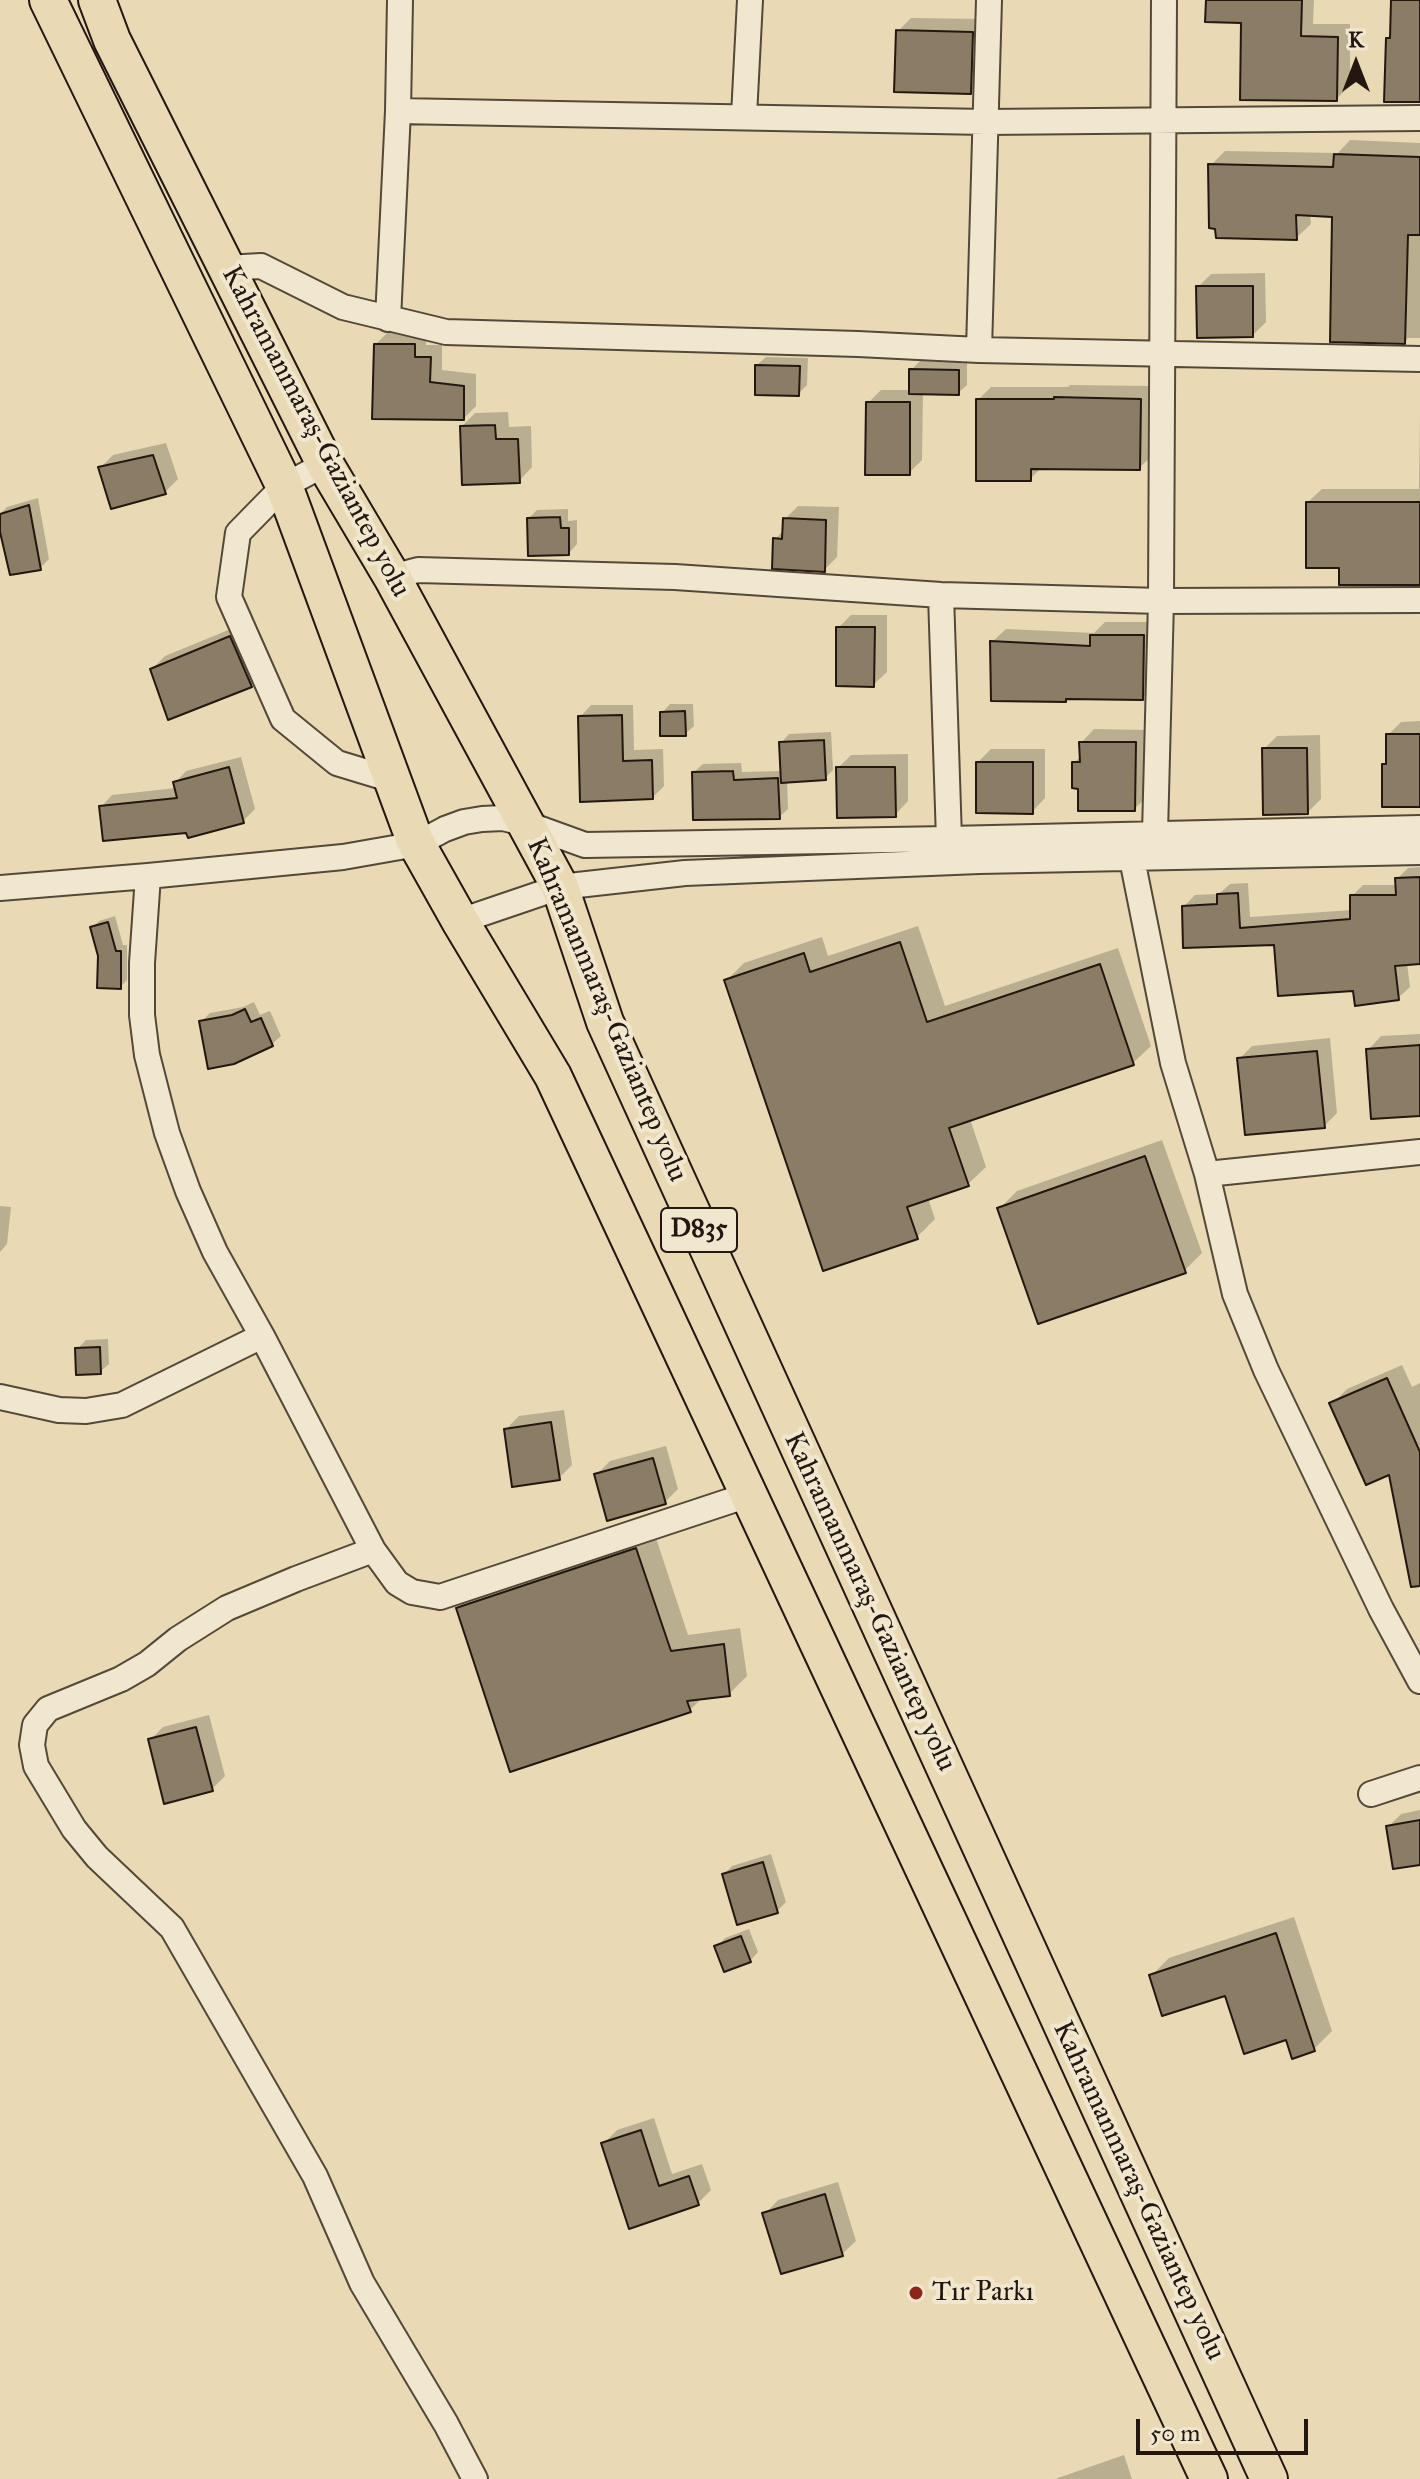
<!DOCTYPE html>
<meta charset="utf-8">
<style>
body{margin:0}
#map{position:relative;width:1420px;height:2479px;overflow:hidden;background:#e9dab5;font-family:"IM FELL Great Primer",serif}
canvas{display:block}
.north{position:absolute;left:1316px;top:24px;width:80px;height:80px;-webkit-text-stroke:6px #f1e7cf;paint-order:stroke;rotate:0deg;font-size:22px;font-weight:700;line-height:32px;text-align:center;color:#23170f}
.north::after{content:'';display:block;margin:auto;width:28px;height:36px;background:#23170f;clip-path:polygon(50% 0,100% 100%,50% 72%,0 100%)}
.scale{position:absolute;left:1136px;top:2419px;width:172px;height:36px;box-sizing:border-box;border:4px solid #23170f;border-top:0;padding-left:10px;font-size:24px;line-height:28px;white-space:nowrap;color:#23170f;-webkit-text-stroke:6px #f1e7cf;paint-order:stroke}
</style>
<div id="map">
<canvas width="1420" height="2479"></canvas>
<div class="north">K</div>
<div class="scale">50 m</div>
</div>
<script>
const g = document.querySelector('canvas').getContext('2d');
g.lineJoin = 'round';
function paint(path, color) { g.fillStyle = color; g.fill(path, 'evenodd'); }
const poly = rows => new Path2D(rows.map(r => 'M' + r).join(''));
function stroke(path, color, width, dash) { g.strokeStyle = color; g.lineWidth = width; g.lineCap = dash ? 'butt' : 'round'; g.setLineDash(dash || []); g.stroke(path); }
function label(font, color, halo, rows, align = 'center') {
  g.font = font + ' "IM FELL Great Primer",serif'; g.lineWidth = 8; g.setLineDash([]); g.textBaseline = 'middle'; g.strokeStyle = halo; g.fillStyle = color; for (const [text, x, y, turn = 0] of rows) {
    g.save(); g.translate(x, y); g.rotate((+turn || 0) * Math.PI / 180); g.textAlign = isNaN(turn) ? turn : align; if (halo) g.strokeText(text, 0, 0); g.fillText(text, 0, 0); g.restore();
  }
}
paint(poly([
 [1208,0,1314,0,1313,24,1350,24,1350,86,1336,99,1243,21],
 [911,18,986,19,984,79,970,92,898,31],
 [1350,140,1420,143,1420,338,1408,338,1404,342,1334,215,1310,214,1311,224,1296,238,1211,165,1225,151,1338,153],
 [1265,273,1266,322,1253,335,1198,287,1211,274],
 [388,332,426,333,426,345,442,345,442,370,476,374,476,406,464,418,376,344],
 [766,357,808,358,807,385,799,393,757,365],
 [920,361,967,362,967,385,958,393,923,393,922,460,909,473,868,403,881,390,911,390,911,370],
 [1070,385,1153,386,1153,455,1139,468,1042,467,1030,479,978,400,991,387,1068,387],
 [508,412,509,427,531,426,532,467,519,481,462,426,475,413],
 [1420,415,1420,583,1341,566,1308,502,1322,489,1419,489],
 [166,443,178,479,165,492,100,468,113,455],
 [38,498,49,559,40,568,0,524,0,514,7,507],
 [798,506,839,507,837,557,824,570,775,539,784,530,785,519],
 [568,509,568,521,577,520,577,544,569,553,529,518,537,510],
 [851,615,887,615,887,672,873,685,838,628],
 [1105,622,1156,622,1156,684,1143,698,1069,697,1066,700,992,642,1006,629,1094,633],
 [243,624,264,672,251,685,169,717,152,669,165,656],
 [670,704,693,704,694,726,685,734,662,713],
 [591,705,633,705,634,750,663,749,664,786,653,797,580,717],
 [1420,721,1420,805,1384,764,1388,760,1388,735,1401,722],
 [1094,729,1148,730,1148,796,1134,809,1080,788,1074,763,1081,756,1081,743],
 [831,732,833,770,825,778,787,780,788,809,779,817,694,772,703,764,741,763,742,772,782,771,781,743,789,734],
 [1320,735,1321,799,1308,812,1264,749,1277,736],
 [991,749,1045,749,1045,798,1032,812,978,762],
 [908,754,908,801,895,815,838,768,851,755],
 [241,757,255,809,243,821,188,831,101,807,112,795,176,788,175,783,186,771],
 [1420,867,1420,962,1407,963,1410,987,1398,998,1355,988,1276,943,1184,906,1195,895,1219,894,1230,884,1248,883,1250,917,1352,910,1352,896,1363,885,1397,885,1397,879,1408,868],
 [115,916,123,945,127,945,127,980,120,987,100,956,92,928,99,921],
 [918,926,945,1006,1118,948,1151,1046,1133,1063,970,1119,986,1167,968,1184,928,1198,935,1219,917,1237,726,981,744,963,822,937,828,956],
 [254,1002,260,1015,270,1011,281,1036,272,1044,233,1062,202,1021,210,1013,243,1007],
 [1420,1034,1420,1114,1368,1050,1381,1036],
 [1330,1038,1337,1113,1324,1126,1239,1059,1252,1046],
 [1162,1140,1202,1253,1184,1271,999,1209,1017,1191],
 [0,1206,11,1207,7,1244,0,1252],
 [108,1339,109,1364,100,1372,77,1349,86,1340],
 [1402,1365,1412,1387,1420,1383,1420,1572,1390,1472,1332,1404,1347,1389],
 [564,1410,572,1465,559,1478,506,1429,519,1416],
 [666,1446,678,1489,665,1502,596,1475,610,1461],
 [654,1532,688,1635,740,1628,747,1676,729,1694,703,1697,690,1710,458,1608,475,1591],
 [209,1715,225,1776,212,1789,150,1740,163,1727],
 [1420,1810,1420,1863,1388,1827,1401,1814],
 [771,1854,786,1902,777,1911,724,1874,732,1866],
 [1294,1917,1332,2031,1314,2049,1287,2037,1226,1993,1151,1976,1169,1958],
 [749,1929,758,1952,750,1961,717,1947,725,1938],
 [654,2118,672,2174,702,2164,711,2190,698,2203,630,2226,604,2143,617,2130],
 [838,2182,856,2241,842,2254,765,2214,778,2200],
 [1124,2455,1132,2479,1055,2479]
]), '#0003');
const building = poly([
 [1206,0,1302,0,1301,36,1338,37,1337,101,1240,100,1241,23,1205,22,1206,0],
 [1391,0,1420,0,1420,102,1384,102,1386,38,1390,38,1391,0],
 [896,30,973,32,971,94,894,92,896,30],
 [1334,154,1420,157,1420,235,1408,235,1405,344,1330,342,1332,217,1296,215,1297,240,1216,238,1215,229,1209,228,1208,164,1333,167,1334,154],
 [1196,286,1253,286,1253,337,1197,338,1196,286],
 [374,344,415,344,415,357,431,357,430,382,464,386,464,420,372,419,374,344],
 [755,365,800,366,799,396,755,395,755,365],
 [909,369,959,370,959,395,909,394,909,369],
 [1054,397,1141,399,1140,470,1031,469,1031,481,976,481,976,399,1054,399,1054,397],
 [866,402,910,402,910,475,865,475,866,402],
 [495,425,496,439,518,439,520,483,462,485,460,426,495,425],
 [153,455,166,494,111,509,98,467,153,455],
 [1306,502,1420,502,1420,585,1339,585,1339,568,1306,568,1306,502],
 [29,505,41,570,10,575,0,532,0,514,29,505],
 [560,517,561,528,569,528,569,555,528,556,527,518,560,517],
 [783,518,826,520,825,572,772,569,773,538,782,539,783,518],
 [836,627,875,627,874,687,836,686,836,627],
 [1090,635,1144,635,1143,700,1066,699,1066,702,991,701,990,641,1090,646,1090,635],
 [230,636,252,687,168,720,150,669,230,636],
 [685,711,686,736,660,736,660,712,685,711],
 [622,715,623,761,652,760,653,799,580,802,578,716,622,715],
 [1386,734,1420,734,1420,807,1382,807,1382,764,1386,764,1386,734],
 [824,740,826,780,781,783,779,742,824,740],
 [1079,742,1136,742,1135,811,1078,811,1078,789,1072,788,1072,762,1080,762,1079,742],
 [1262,748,1307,748,1308,814,1263,815,1262,748],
 [976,762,1033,762,1033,814,976,813,976,762],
 [229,767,244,823,188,838,186,833,103,841,99,806,177,798,173,782,229,767],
 [836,767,895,767,896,817,837,818,836,767],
 [733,771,734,780,778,778,780,819,693,820,692,772,733,771],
 [1420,877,1420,964,1395,966,1399,1000,1355,1006,1353,991,1278,996,1274,945,1183,948,1182,906,1217,904,1217,894,1238,893,1240,928,1350,919,1350,895,1396,895,1395,878,1420,877],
 [108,922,116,951,121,951,121,989,97,988,98,956,90,927,108,922],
 [900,942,927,1022,1100,964,1134,1065,949,1128,969,1186,907,1207,918,1239,823,1271,724,980,804,953,810,972,900,942],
 [245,1009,251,1022,261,1018,273,1046,234,1064,208,1069,199,1021,232,1015,245,1009],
 [1420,1045,1420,1116,1371,1119,1366,1049,1420,1045],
 [1317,1051,1325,1128,1245,1135,1237,1058,1317,1051],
 [1145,1156,1186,1273,1038,1324,997,1208,1145,1156],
 [100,1347,101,1374,76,1375,75,1348,100,1347],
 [1387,1378,1420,1452,1420,1586,1411,1587,1389,1475,1366,1485,1329,1403,1387,1378],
 [551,1422,560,1480,512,1487,504,1429,551,1422],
 [653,1458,666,1504,607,1521,594,1474,653,1458],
 [636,1548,671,1651,724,1644,730,1696,687,1701,691,1712,510,1772,456,1608,636,1548],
 [196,1727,213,1791,164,1804,148,1739,196,1727],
 [1420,1820,1420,1865,1393,1869,1386,1826,1420,1820],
 [763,1862,778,1913,737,1925,722,1874,763,1862],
 [1276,1933,1315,2051,1292,2059,1286,2040,1244,2054,1225,1996,1162,2016,1149,1975,1276,1933],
 [741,1936,751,1962,724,1972,714,1946,741,1936],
 [641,2130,659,2186,689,2176,699,2205,629,2229,601,2143,641,2130],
 [825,2194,843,2256,781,2274,762,2213,825,2194]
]);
paint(building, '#8a7c65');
stroke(building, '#23170f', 2);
const minor = poly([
 [398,111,986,122,1420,118],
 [744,116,750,0],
 [226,268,261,266,343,307,446,332,858,344,979,350,1420,359],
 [388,319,398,111,400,0],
 [979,350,989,0],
 [325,464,284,486,238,533,229,597,283,719,337,763,393,780],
 [392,577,418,570,675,577,941,595,1161,601,1420,600],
 [941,595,949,839],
 [1155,833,1161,601,1164,0],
 [1132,859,1173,1063,1207,1174,1235,1294,1266,1370,1381,1609,1420,1681],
 [148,876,142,963,142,1015,147,1055,167,1133,188,1191,215,1252,262,1336,373,1550,397,1583,412,1592,440,1597,748,1495],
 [0,888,148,876,343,857,417,844,445,829,464,822,482,819,503,818,527,824,585,845,949,839,1420,828],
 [460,921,560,887,685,873,979,861,1420,852],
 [1207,1174,1420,1152],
 [0,1397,59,1410,86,1411,122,1405,262,1336],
 [373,1550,296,1579,227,1608,178,1639,147,1664,121,1679,48,1709,35,1725,32,1745,36,1766,74,1829,97,1857,172,1928,315,2176,362,2283,446,2424,475,2479],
 [1371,1794,1420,1778]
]);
const highway = poly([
 [48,0,283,483,415,841,460,921,553,1076,1209,2479],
 [97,0,112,40,325,464,392,577,560,887,605,1022,1269,2479]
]);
stroke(minor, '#544838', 28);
stroke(highway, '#23170f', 40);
stroke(minor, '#f1e7cf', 24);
stroke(highway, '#e9dab5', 36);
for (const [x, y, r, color] of [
 [916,2293,8,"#8f2418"]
]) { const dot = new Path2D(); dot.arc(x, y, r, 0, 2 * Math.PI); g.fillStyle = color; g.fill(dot); stroke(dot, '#f1e7cf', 3); }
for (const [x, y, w] of [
 [699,1230,76]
]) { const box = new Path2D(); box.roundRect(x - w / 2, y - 22, w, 44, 6); g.fillStyle = '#f1e7cf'; g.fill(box); stroke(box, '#23170f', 2); }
label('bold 26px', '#23170f', null, [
 ["D835",699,1230]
]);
label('28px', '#23170f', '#f1e7cf', [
 ["Kahramanmaraş-Gaziantep yolu",315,432,62],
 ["Kahramanmaraş-Gaziantep yolu",606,1010,67],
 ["Kahramanmaraş-Gaziantep yolu",869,1602,65],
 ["Kahramanmaraş-Gaziantep yolu",1138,2191,65]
]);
label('28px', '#23170f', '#f1e7cf', [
 ["Tır Parkı",932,2293]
], 'left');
</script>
